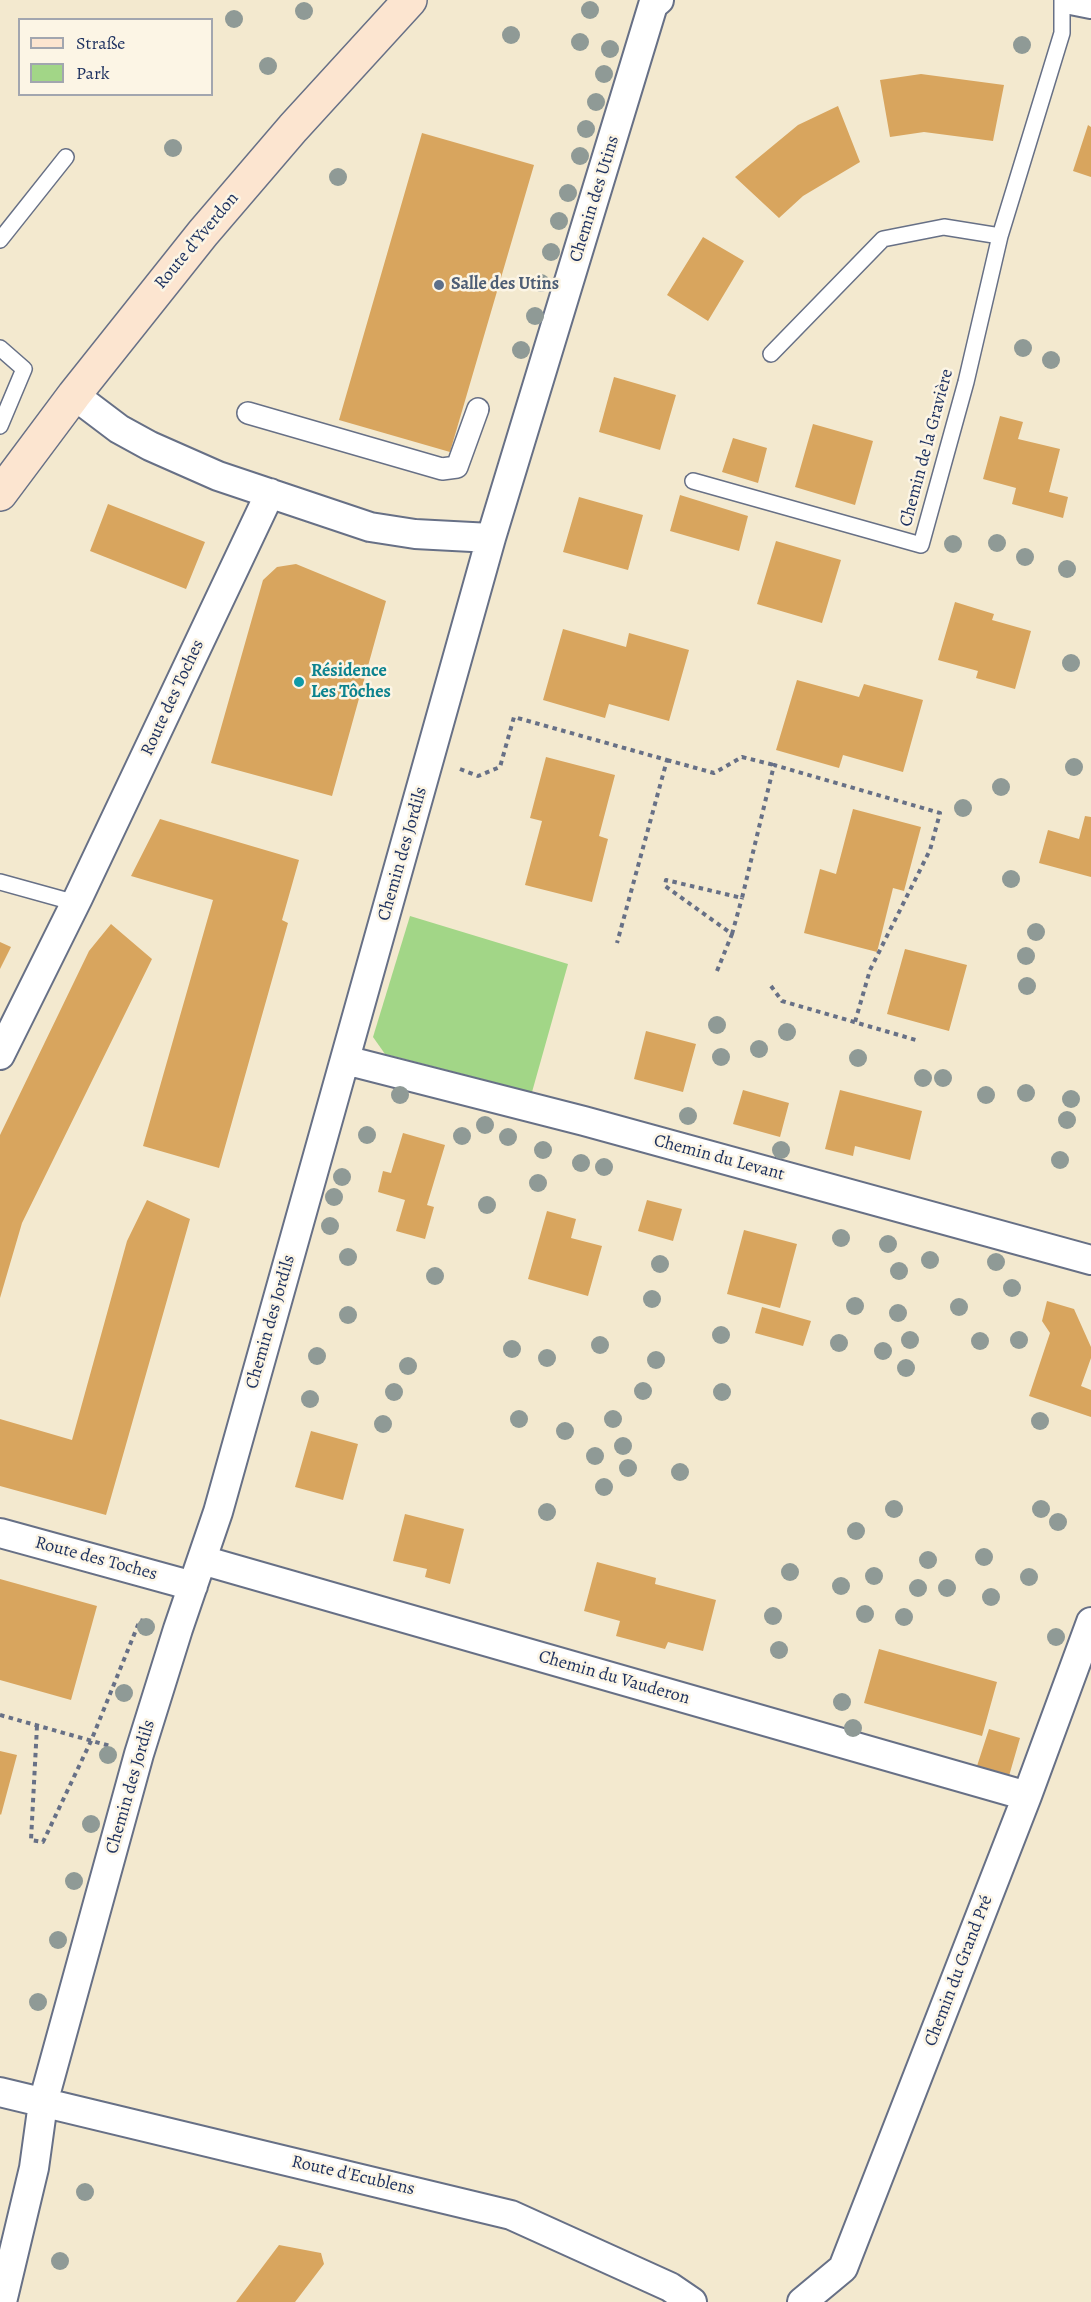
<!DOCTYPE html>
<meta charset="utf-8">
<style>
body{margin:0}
#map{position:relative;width:1091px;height:2302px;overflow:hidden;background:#f3e9cf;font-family:Alegreya,serif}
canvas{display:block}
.legend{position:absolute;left:18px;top:18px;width:195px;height:78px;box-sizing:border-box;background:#fcf5e5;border:2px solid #a2a6af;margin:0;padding:8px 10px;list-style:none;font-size:18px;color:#1b2f5e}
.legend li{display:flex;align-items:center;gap:12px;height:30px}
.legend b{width:30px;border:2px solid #a2a6af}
</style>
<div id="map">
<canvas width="1091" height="2302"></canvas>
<ul class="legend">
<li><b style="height:8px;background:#fce5d0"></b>Straße</li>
<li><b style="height:16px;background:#a2d687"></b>Park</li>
</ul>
</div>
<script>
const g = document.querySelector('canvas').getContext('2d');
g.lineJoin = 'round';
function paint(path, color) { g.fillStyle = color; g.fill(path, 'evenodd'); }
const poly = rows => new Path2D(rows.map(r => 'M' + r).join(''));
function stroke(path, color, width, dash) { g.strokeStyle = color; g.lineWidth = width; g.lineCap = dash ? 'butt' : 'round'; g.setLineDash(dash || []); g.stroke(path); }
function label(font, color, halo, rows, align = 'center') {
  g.font = font + ' Alegreya,serif'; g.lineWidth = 5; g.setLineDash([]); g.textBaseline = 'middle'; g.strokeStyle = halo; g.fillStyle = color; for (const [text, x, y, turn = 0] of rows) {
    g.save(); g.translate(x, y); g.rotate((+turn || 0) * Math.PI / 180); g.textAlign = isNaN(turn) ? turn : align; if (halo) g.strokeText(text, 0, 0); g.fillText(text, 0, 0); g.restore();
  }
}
paint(poly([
 [410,916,568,964,532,1092,385,1054,373,1037]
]), '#a2d687');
paint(poly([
 [921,74,1004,85,993,141,924,132,890,137,880,80],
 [838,106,860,162,803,196,779,218,735,177,798,125],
 [1088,125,1091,127,1091,177,1073,171],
 [422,133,534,165,450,452,339,420],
 [703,237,744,261,708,321,667,295],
 [614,377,676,395,660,450,599,432],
 [1000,416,1023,422,1018,439,1060,449,1049,492,1068,497,1063,518,1012,504,1016,488,983,479],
 [813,424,873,441,855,505,795,487],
 [733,438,767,448,758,483,722,472],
 [680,495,748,516,739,551,670,531],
 [579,497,643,515,628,570,563,552],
 [108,504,205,542,186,589,90,551],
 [776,541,841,560,822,623,757,604],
 [296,564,386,601,332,796,211,763,263,580,277,567],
 [955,602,994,614,992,620,1031,631,1015,689,976,678,978,671,938,660],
 [563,629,626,647,629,633,689,650,669,721,609,704,605,718,543,700],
 [797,680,859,697,864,684,923,700,903,772,843,755,839,768,776,750],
 [546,757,615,775,599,836,608,839,592,902,525,885,542,821,530,818],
 [853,809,921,827,904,891,893,888,877,952,804,933,820,869,836,874],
 [1085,816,1091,817,1091,877,1039,863,1048,830,1079,839],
 [160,819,299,860,282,920,288,923,219,1168,143,1146,213,900,131,876],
 [111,924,152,959,22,1223,0,1298,0,1135,89,951],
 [0,942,11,947,0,969],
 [905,949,967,965,949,1031,887,1014],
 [646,1031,696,1044,683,1092,634,1079],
 [743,1090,789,1103,780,1137,733,1124],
 [840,1090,922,1111,910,1160,855,1146,853,1156,825,1149],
 [403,1133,445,1145,427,1205,434,1207,425,1239,396,1231,405,1200,378,1192,383,1171,391,1173],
 [147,1200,190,1219,106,1515,0,1486,0,1419,72,1440,127,1241],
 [647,1200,682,1209,673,1241,638,1231],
 [547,1211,576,1219,571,1238,602,1246,588,1296,528,1279],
 [744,1230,797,1244,780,1308,727,1294],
 [1047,1301,1074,1309,1091,1347,1091,1358,1081,1386,1091,1390,1091,1417,1029,1396,1050,1333,1042,1321],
 [762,1307,811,1321,803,1346,755,1333],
 [311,1431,358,1444,343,1500,295,1487],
 [405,1514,464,1529,450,1584,425,1577,427,1569,393,1561],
 [597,1562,656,1578,655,1584,716,1600,703,1651,668,1642,665,1649,616,1636,620,1621,584,1611],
 [0,1579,97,1606,71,1700,0,1680],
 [879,1649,997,1682,982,1736,864,1703],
 [989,1729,1020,1738,1009,1776,977,1766],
 [0,1751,17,1755,1,1815,0,1814],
 [279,2245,321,2253,324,2264,295,2302,236,2302]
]), '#d8a55e');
const service = poly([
 [0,240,66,157],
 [0,348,24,369,0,426],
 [771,354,883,239,944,227,1000,236],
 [693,481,921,545,966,382,1000,236,1062,33,1062,0],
 [0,882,76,903]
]);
const pedestrian = poly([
 [248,413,442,469,457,467,478,409]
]);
const minor = poly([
 [1071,0,1091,4],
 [74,395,119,429,150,446,218,476,370,527,415,534,491,538],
 [0,1055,78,898,270,493],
 [345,1060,584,1121,1091,1260],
 [0,1533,193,1586],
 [202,1560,1027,1796],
 [0,2092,511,2215,670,2287,692,2302],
 [2,2302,34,2168,43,2103,139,1754,178,1629,218,1512,491,538,653,5,659,0],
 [802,2302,843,2268,1027,1796,1091,1622]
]);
const secondary = poly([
 [0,494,74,395,203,233,293,128,410,0]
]);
stroke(service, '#677086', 18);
stroke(pedestrian, '#677086', 24);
stroke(minor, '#677086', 32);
stroke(secondary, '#677086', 36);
stroke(poly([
 [667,760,714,773,742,757,774,765],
 [460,769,478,776,500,767,514,717,667,760,617,943],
 [732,934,742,898],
 [717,971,732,934,665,886,666,880,742,898,774,765,940,813,930,850,870,970,855,1022],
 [771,986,782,1001,916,1040],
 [0,1715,110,1746],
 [37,1726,31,1840,43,1842,91,1741,140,1620,148,1622]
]), '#677086', 4, [4.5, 4.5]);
stroke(service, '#fff', 15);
stroke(pedestrian, '#fff', 21);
stroke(minor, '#fff', 28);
stroke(secondary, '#fce5d0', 33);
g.fillStyle = '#8f9a96';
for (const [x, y] of [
 [590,10],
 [304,11],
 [234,19],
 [511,35],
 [580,42],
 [1022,45],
 [610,49],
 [268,66],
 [604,74],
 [596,102],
 [586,129],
 [173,148],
 [580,156],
 [338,177],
 [568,193],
 [559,221],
 [551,252],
 [541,283],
 [535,316],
 [1023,348],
 [521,350],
 [1051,360],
 [997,543],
 [953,544],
 [1025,557],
 [1067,569],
 [1071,663],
 [1074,767],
 [1001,787],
 [963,808],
 [1011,879],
 [1036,932],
 [1026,956],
 [1027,986],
 [717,1025],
 [787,1032],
 [759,1049],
 [721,1057],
 [858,1058],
 [923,1078],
 [943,1078],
 [1026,1093],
 [400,1095],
 [986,1095],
 [1071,1099],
 [688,1116],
 [1067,1120],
 [485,1125],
 [367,1135],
 [462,1136],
 [508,1137],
 [543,1150],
 [781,1150],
 [1060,1160],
 [581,1163],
 [604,1167],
 [342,1177],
 [538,1183],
 [334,1197],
 [487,1205],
 [330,1226],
 [841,1238],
 [888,1244],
 [348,1257],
 [930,1260],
 [996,1262],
 [660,1264],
 [899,1271],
 [435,1276],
 [1012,1288],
 [652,1299],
 [855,1306],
 [959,1307],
 [898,1313],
 [348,1315],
 [721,1335],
 [910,1340],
 [1019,1340],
 [980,1341],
 [839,1343],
 [600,1345],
 [512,1349],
 [883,1351],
 [317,1356],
 [547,1358],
 [656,1360],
 [408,1366],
 [906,1368],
 [643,1391],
 [394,1392],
 [722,1392],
 [310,1399],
 [519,1419],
 [613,1419],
 [1040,1421],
 [383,1424],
 [565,1431],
 [623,1446],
 [595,1456],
 [628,1468],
 [680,1472],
 [604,1487],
 [894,1509],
 [1041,1509],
 [547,1512],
 [1058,1522],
 [856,1531],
 [984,1557],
 [928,1560],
 [790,1572],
 [874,1576],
 [1029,1577],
 [841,1586],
 [918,1588],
 [947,1588],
 [991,1597],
 [865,1614],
 [773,1616],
 [904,1617],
 [146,1627],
 [1056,1637],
 [779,1650],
 [124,1693],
 [842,1702],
 [853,1728],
 [108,1755],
 [91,1824],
 [74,1881],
 [58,1940],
 [38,2002],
 [85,2192],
 [60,2261]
]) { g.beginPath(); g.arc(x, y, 9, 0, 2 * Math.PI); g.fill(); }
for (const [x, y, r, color] of [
 [439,285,6,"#5c6f8a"],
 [299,682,6,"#0f9aa8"]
]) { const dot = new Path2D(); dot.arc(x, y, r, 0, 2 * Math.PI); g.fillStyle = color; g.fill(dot); stroke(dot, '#fcf5e5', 2); }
label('18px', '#1b2f5e', '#fcf5e5', [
 ["Chemin des Utins",595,199,-73],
 ["Route d'Yverdon",197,241,-50],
 ["Chemin de la Gravière",927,448,-75],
 ["Route des Toches",173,698,-65],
 ["Chemin des Jordils",403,854,-74],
 ["Chemin du Levant",719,1158,15],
 ["Chemin des Jordils",271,1322,-74],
 ["Route des Toches",96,1559,15],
 ["Chemin du Vauderon",614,1678,16],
 ["Chemin des Jordils",131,1787,-74],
 ["Chemin du Grand Pré",959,1971,-69],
 ["Route d'Ecublens",353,2176,13]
]);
label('bold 18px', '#4e5e75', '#fcf5e5', [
 ["Salle des Utins",451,285]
], 'left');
label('bold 18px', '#0d838f', '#fcf5e5', [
 ["Résidence",311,672],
 ["Les Tôches",311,693]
], 'left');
</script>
